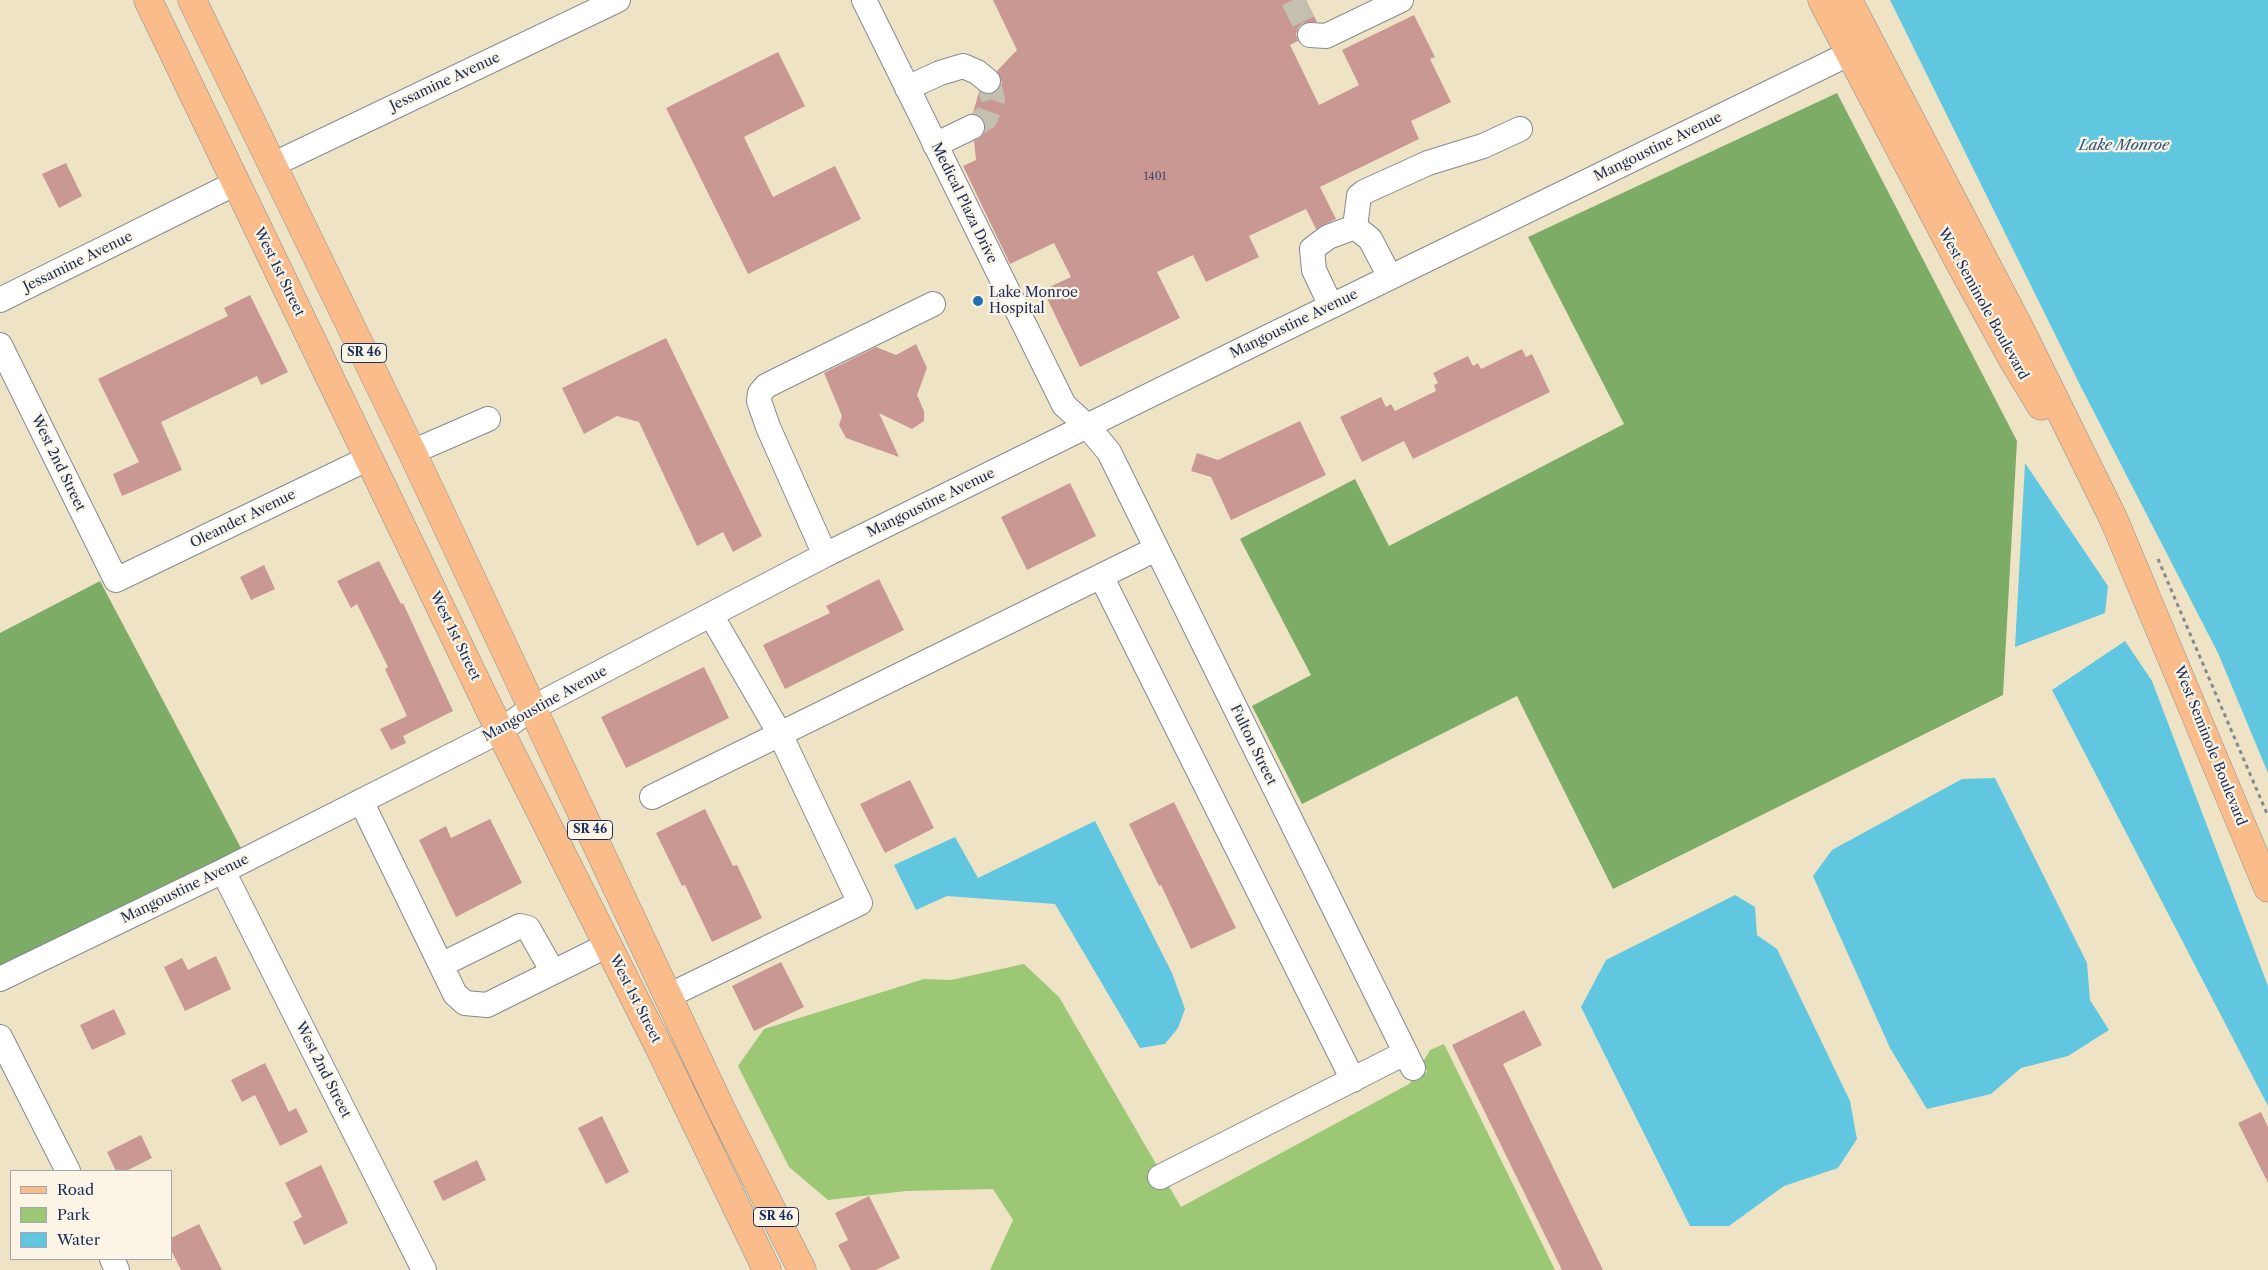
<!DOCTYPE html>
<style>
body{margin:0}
#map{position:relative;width:2268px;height:1270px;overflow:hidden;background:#eee4c5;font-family:"Libre Caslon Text",serif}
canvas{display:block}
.legend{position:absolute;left:10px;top:1170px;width:162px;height:90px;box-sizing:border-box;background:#fcf5e5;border:1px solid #a2a6af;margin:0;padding:6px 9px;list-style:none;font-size:15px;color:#1b2f5e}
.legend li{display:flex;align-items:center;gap:10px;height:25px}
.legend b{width:25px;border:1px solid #a2a6af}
</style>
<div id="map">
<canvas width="2268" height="1270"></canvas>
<ul class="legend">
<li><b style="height:6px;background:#f9bc8a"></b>Road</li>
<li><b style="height:14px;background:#9cc774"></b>Park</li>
<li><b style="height:14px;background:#61c6df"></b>Water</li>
</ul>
</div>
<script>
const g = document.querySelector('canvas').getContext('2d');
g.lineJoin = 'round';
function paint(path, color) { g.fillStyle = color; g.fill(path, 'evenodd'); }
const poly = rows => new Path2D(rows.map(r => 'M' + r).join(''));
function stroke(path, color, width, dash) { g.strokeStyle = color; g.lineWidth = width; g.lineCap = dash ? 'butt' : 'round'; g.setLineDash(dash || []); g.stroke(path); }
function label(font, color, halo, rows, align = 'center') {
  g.font = font + ' "Libre Caslon Text",serif'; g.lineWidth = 4.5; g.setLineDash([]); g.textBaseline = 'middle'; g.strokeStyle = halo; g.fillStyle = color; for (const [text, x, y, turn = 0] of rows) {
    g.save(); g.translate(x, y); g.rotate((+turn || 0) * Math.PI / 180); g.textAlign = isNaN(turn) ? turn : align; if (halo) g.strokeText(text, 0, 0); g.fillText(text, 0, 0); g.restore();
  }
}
paint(poly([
 [1024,964,1059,997,1181,1207,1409,1084,1412,1080,1427,1072,1423,1062,1430,1050,1444,1044,1555,1270,990,1270,1013,1220,993,1189,906,1191,828,1200,789,1167,738,1066,764,1029,924,979,951,980]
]), '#9cc774');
paint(poly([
 [1837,93,2017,441,2003,695,1613,889,1517,696,1302,804,1252,706,1311,675,1240,539,1355,479,1389,546,1624,424,1528,237],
 [100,581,242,850,0,967,0,633]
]), '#7dac66');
paint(poly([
 [1890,0,2268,0,2268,773,2218,653,2080,385],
 [2025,463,2108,586,2105,613,2015,647],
 [2125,641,2152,681,2268,986,2268,1106,2052,690],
 [1995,778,2087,963,2090,1000,2109,1030,2068,1056,2021,1068,1991,1094,1927,1109,1890,1048,1813,876,1832,850,1962,779],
 [1095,821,1172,973,1185,1009,1178,1028,1165,1044,1140,1048,1055,904,947,896,916,910,894,865,955,837,978,878],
 [1735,895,1755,907,1757,935,1777,949,1850,1101,1857,1139,1838,1168,1784,1186,1729,1226,1690,1226,1581,1007,1606,960]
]), '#61c6df');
paint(poly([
 [993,0,1306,0,1317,22,1303,23,1299,27,1296,34,1298,41,1290,45,1319,105,1359,85,1342,50,1414,15,1435,57,1430,59,1451,102,1411,121,1419,139,1320,187,1336,219,1316,229,1306,209,1249,236,1259,257,1206,282,1193,255,1157,272,1180,318,1080,367,1043,290,1071,277,1054,243,1010,264,963,166,976,160,974,141,983,135,986,128,984,121,979,115,973,113,979,92,986,95,992,94,998,90,1002,83,997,71,1017,50],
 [778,52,805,106,744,137,773,197,835,166,861,219,748,274,666,108],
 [66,163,82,196,59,208,42,174],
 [250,295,288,372,261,385,257,376,161,422,182,470,122,496,113,474,139,462,98,379,228,316,224,308],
 [666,338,762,536,733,552,723,532,697,546,639,422,617,416,584,434,562,388],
 [916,344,927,368,917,395,924,411,924,421,912,429,879,413,899,457,846,438,839,425,842,416,824,373,876,347,896,355],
 [1522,349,1526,357,1532,354,1550,392,1413,459,1404,441,1362,462,1340,417,1381,397,1386,407,1391,404,1395,411,1436,391,1434,385,1438,383,1433,373,1468,356,1473,366,1478,363,1481,369],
 [1300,421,1326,475,1231,520,1211,477,1191,471,1197,453,1218,460],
 [1070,483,1096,536,1027,570,1001,517],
 [379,561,401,604,403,603,453,711,403,736,406,743,391,750,380,729,407,716,385,669,388,667,357,604,351,608,337,581],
 [264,565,275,589,251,600,240,577],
 [879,579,904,630,785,689,763,645,830,613,826,606],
 [704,667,729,718,626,768,601,717],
 [910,780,934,828,885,853,860,804],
 [1174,802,1236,928,1191,949,1161,885,1159,886,1129,824],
 [705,809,733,866,737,865,762,918,712,942,685,885,682,886,656,833],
 [490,819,522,883,456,917,419,840,446,826,451,838],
 [216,956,231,989,185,1011,164,967,182,958,188,970],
 [781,962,804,1007,754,1031,732,986],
 [114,1009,126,1034,92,1050,80,1025],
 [1524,1010,1542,1045,1503,1064,1603,1270,1562,1270,1452,1045],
 [265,1063,289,1112,296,1108,308,1132,280,1146,255,1095,242,1102,231,1080],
 [2261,1112,2268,1127,2268,1183,2238,1123],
 [602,1116,629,1172,606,1184,578,1128],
 [141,1135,152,1158,126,1171,116,1171,107,1152],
 [477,1160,486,1180,443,1201,433,1181],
 [321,1165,348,1223,304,1245,293,1222,302,1217,285,1183],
 [869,1196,900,1258,876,1270,851,1270,838,1245,848,1240,835,1213],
 [199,1224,222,1270,181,1270,171,1250,171,1238]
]), '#ca9893');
stroke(poly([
 [1293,0,1310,35],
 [972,127,986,118,993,99,988,81]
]), '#c4c0b0', 24, [24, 12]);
const minor = poly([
 [864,0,1064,405,1088,427,1109,452,1413,1068],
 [1310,35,1326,36,1401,0],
 [907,88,940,73,963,66,977,72,988,81],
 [935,145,972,127],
 [272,165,618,0],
 [1355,227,1359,196,1364,192,1428,163,1483,146,1520,129],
 [0,300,236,183],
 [1331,306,1314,270,1312,249,1328,237,1355,227,1370,239,1390,277],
 [0,345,116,580,369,458],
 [412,452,488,419],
 [825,555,768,427,759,401,760,393,766,386,786,376,933,304],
 [1101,576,1353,1080],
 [652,797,1156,549],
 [361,801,455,994,465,1003,487,1005,608,945],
 [223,871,424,1270],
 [441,965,520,926,528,928,553,972],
 [0,979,223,871,500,731,532,708,825,555,1272,335,1867,45],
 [668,996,860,903,780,734,711,615],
 [0,1037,68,1171],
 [1160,1177,1405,1053],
 [112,1259,117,1270]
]);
const major = poly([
 [148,0,500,731,660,1049,767,1270],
 [192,0,412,452,721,1109,802,1270],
 [1822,0,1956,256,2013,360,2041,406],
 [1848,0,2020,329,2114,520,2268,888]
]);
stroke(minor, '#848a92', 26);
stroke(major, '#848a92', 29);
stroke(poly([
 [2158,559,2268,816]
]), '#848a92', 3, [4, 4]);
stroke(minor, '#fff', 24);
stroke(major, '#f9bc8a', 28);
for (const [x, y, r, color] of [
 [978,301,6,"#1f6fb2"]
]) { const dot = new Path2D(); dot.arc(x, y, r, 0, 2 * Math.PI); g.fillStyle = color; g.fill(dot); stroke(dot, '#fcf5e5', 2); }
label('11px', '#47496b', null, [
 ["1401",1155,177]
]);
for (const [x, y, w] of [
 [364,353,45],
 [590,830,45],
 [776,1217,45]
]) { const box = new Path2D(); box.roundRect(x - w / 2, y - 9.5, w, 19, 4); g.fillStyle = '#fcf5e5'; g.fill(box); stroke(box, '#1b2f5e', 1); }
label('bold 12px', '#1b2f5e', null, [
 ["SR 46",364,353],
 ["SR 46",590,830],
 ["SR 46",776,1217]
]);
label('14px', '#1b2f5e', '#fcf5e5', [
 ["Jessamine Avenue",445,82,-25],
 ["Mangoustine Avenue",1658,147,-26],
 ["Medical Plaza Drive",964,203,64],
 ["Jessamine Avenue",78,262,-26],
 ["West 1st Street",279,272,64],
 ["West Seminole Boulevard",1983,304,61],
 ["Mangoustine Avenue",1294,324,-26],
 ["West 2nd Street",58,463,64],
 ["Mangoustine Avenue",931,503,-26],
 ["Oleander Avenue",243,519,-26],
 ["West 1st Street",455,636,64],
 ["Mangoustine Avenue",545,704,-29],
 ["Fulton Street",1253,745,64],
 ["West Seminole Boulevard",2210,746,68],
 ["Mangoustine Avenue",185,889,-26],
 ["West 1st Street",635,999,63],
 ["West 2nd Street",323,1070,63]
]);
label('14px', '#1b2f5e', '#fcf5e5', [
 ["Lake Monroe",989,293],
 ["Hospital",989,309]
], 'left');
label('italic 15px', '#2c557e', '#fcf5e5', [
 ["Lake Monroe",2124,146]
]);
</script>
